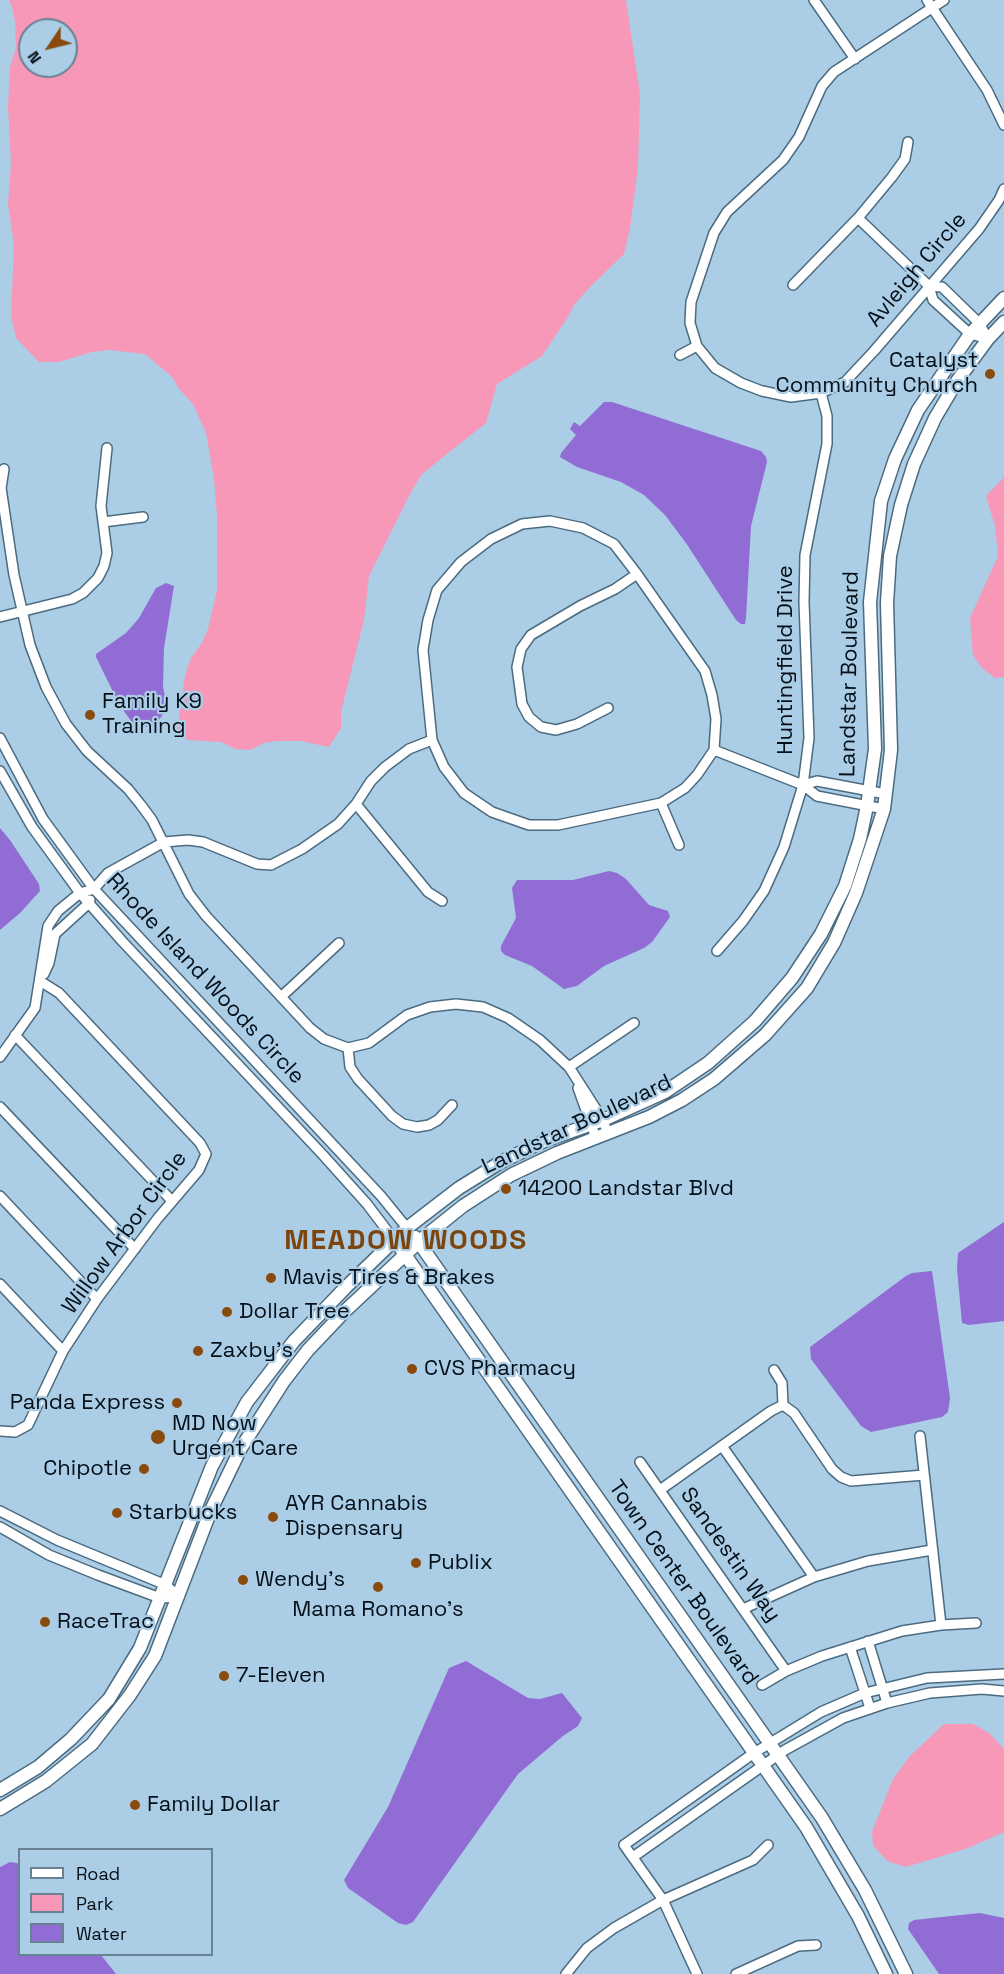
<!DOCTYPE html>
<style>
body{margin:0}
#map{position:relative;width:1004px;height:1974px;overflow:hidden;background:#abcde6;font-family:"Space Grotesk",sans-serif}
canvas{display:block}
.legend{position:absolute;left:18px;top:1848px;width:195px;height:108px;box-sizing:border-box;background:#abcde6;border:2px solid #688193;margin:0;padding:8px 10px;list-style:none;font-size:18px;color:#040f17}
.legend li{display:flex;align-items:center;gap:12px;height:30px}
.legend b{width:30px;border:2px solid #688193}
.north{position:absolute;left:18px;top:18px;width:60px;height:60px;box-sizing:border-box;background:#abcde6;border:2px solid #688193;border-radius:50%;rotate:235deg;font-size:16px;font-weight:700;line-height:24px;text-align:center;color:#040f17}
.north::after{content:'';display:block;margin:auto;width:21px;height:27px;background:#894b0c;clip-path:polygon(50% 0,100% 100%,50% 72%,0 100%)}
</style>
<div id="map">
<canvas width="1004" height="1974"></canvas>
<ul class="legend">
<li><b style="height:8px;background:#fff"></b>Road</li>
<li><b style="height:16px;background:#f898b8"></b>Park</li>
<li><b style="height:16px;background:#926cd5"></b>Water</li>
</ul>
<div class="north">N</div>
</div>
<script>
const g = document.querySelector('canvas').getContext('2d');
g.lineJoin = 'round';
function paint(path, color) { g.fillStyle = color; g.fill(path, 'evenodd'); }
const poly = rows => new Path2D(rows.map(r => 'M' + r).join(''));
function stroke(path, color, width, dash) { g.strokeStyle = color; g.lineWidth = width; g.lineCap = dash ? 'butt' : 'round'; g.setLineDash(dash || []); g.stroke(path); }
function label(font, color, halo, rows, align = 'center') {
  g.font = font + ' "Space Grotesk",sans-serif'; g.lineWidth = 4.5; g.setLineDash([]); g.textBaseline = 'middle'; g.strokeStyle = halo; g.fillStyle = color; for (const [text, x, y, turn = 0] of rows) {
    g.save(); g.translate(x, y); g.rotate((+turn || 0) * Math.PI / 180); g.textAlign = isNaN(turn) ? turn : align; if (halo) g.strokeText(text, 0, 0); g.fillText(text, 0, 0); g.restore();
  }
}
paint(poly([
 [9,0,626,0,640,94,638,167,630,228,624,254,589,288,574,305,568,317,542,356,497,384,486,423,422,474,411,492,369,576,364,620,341,712,341,728,329,747,301,741,277,741,264,743,250,750,235,749,221,742,188,740,177,731,185,675,191,658,202,643,208,629,217,590,217,517,214,479,206,433,193,404,179,389,172,377,145,354,109,350,92,352,59,362,39,362,16,338,11,316,14,244,8,204,11,163,8,107,10,67,16,48,15,22,12,7],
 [30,30,66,30,66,66,30,66],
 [1004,477,1004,677,995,678,982,668,973,655,970,618,998,556,995,526,986,496],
 [944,1724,973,1724,989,1733,1004,1749,1004,1832,968,1848,906,1867,887,1861,873,1845,872,1832,893,1779,909,1757]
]), '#f898b8');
paint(poly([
 [604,402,612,402,761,451,766,457,767,462,751,526,746,618,745,624,741,624,736,620,686,543,665,515,644,495,621,482,577,467,560,457,561,453,576,435,570,429,574,422,580,426],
 [166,583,174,586,164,648,163,686,167,708,155,726,143,727,132,722,120,706,96,657,96,654,126,633,139,618,156,588],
 [0,828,10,840,39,884,40,891,20,913,0,930],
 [609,871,617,873,626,879,649,905,668,911,670,917,652,942,644,948,604,966,577,986,564,989,532,966,505,955,501,951,501,946,516,918,512,888,517,880,573,880],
 [1004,1222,1004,1321,969,1325,962,1323,957,1269,958,1253],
 [932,1271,950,1398,948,1412,942,1417,871,1432,861,1426,811,1359,810,1347,906,1276,912,1273],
 [466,1661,528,1698,540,1699,562,1693,582,1718,578,1726,563,1736,518,1774,413,1922,406,1925,398,1923,348,1888,344,1880,388,1807,449,1668],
 [10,1862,17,1863,19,1865,20,1954,101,1955,116,1974,0,1974,0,1867],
 [980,1913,1004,1918,1004,1974,939,1974,908,1929,909,1923,914,1920]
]), '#926cd5');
const minor = poly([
 [814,0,855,59],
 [927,0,987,90,1004,125],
 [944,0,834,72,822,86,799,137,783,160,727,212,714,233,691,302,690,323,697,346,715,368,741,383,762,391,791,397,821,393,845,382,874,351,979,229,999,200,1004,189],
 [858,218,929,286,933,300,970,334,988,339],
 [793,285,858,218,892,177,905,159,908,142],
 [929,286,942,287,979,323,988,339],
 [680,355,697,346],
 [4,469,1,488,14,575,30,645,46,687,66,724,87,751,128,789,141,805,152,820,189,894,206,916,310,1028,324,1039,348,1048,369,1043,407,1015,430,1007,456,1004,483,1007,508,1018,540,1040,569,1067,603,1120,605,1126],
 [550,521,583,528,614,544,637,574,705,671,712,695,716,719,714,750,697,775,685,788,661,803,558,825,529,825,492,812,464,793,444,767,432,740,423,650,428,620,437,590,461,562,491,539,522,524,550,521],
 [103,522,143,517],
 [0,617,72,599,83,593,98,578,104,566,107,553,101,506,107,448],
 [608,708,577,724,556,730,541,727,529,717,522,704,517,667,521,649,531,635,580,606,615,589,637,574],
 [0,738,43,819,94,889,381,1196,407,1228],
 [714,750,803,785,817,796,884,809],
 [0,771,32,827,80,893,122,941,323,1155,367,1204,395,1241],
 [803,785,817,781,886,794],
 [661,803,679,845],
 [356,804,428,892,442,901],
 [717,951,743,921,764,891,784,847,803,785,809,738,804,602,805,555,827,444,827,416,821,393],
 [44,974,49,963,55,934,89,903,90,900],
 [281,997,339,943],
 [15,1035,172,1201],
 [348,1048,350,1067,358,1079,392,1116,403,1124,417,1127,429,1125,438,1120,452,1105],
 [0,1057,35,1008,48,926,58,911,80,893,94,889,108,873,164,842,188,840,203,842,257,864,271,865,302,849,338,824,356,804,371,781,385,767,409,749,432,740],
 [569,1067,634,1023],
 [578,1088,596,1138],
 [0,1107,135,1249],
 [0,1196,97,1299],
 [0,1284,63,1351],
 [774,1370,782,1383,783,1405],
 [783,1405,794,1413,832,1469,841,1477,851,1481,924,1475],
 [0,1431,15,1432,28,1425,63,1351,97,1299,158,1218,199,1170,206,1154,200,1143,59,993,40,981],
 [920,1436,941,1625],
 [722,1446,814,1577],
 [640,1462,786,1671],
 [660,1490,771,1411,783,1405],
 [0,1511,57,1540,166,1585,179,1597],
 [0,1527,49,1555,98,1575,160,1598,179,1597],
 [743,1609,814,1577,868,1561,932,1550],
 [868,1641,887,1703],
 [850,1647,870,1708],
 [762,1685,786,1671,822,1656,902,1631,941,1625,976,1623],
 [633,1857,785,1750,843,1718,887,1703,930,1693,982,1689,1004,1691],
 [566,1974,587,1948,614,1928,663,1900,753,1860,768,1845],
 [697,1974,663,1900,624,1845,754,1753,821,1712,865,1693,927,1678,1004,1674],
 [736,1974,798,1946,816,1945]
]);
const major = poly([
 [415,1237,822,1818,865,1890,906,1974],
 [401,1249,806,1827,858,1916,886,1974],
 [0,1790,38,1767,71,1739,109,1699,140,1648,212,1466,247,1402,294,1341,346,1287,407,1228,459,1188,501,1162,544,1141,603,1120,665,1092,708,1063,755,1021,792,978,821,934,845,886,860,839,867,806,875,749,870,602,881,501,895,459,918,410,970,334,1004,298],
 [0,1809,46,1781,92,1744,130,1695,155,1656,211,1510,241,1448,284,1381,308,1350,345,1311,423,1238,463,1206,511,1175,557,1153,649,1117,682,1100,714,1079,765,1035,807,988,834,943,856,893,884,809,891,750,887,603,890,556,901,505,914,464,935,418,957,381,988,339,1004,322]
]);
stroke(minor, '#4b6b80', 12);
stroke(major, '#4b6b80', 15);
stroke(minor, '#fff', 9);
stroke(major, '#fff', 12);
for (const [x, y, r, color] of [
 [990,374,6,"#894b0c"],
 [90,715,6,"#894b0c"],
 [506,1189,6,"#894b0c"],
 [271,1278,6,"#894b0c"],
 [227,1312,6,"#894b0c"],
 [198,1351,6,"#894b0c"],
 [412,1369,6,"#894b0c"],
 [177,1403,6,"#894b0c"],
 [158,1437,8,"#894b0c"],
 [144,1469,6,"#894b0c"],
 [117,1513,6,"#894b0c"],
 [273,1517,6,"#894b0c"],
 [416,1563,6,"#894b0c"],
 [243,1580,6,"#894b0c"],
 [378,1587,6,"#894b0c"],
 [45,1622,6,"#894b0c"],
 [224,1676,6,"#894b0c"],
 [135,1805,6,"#894b0c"]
]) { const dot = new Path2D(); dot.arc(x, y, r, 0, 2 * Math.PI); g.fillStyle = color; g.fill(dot); stroke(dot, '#abcde6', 2); }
label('22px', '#040f17', '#abcde6', [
 ["Avleigh Circle",917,270,-50],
 ["Huntingfield Drive",786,660,-90],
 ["Landstar Boulevard",850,674,-89],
 ["Rhode Island Woods Circle",205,979,47],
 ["Landstar Boulevard",577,1125,-25],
 ["Willow Arbor Circle",125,1233,-54],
 ["Sandestin Way",730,1555,55],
 ["Town Center Boulevard",683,1583,55]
]);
label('22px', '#040f17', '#abcde6', [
 ["Catalyst",978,361,"right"],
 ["Community Church",978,386,"right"],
 ["Family K9",102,702],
 ["Training",102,727],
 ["14200 Landstar Blvd",518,1189],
 ["Mavis Tires & Brakes",283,1278],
 ["Dollar Tree",239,1312],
 ["Zaxby's",210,1351],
 ["CVS Pharmacy",424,1369],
 ["Panda Express",165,1403,"right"],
 ["MD Now",172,1424],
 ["Urgent Care",172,1449],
 ["Chipotle",132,1469,"right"],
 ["AYR Cannabis",285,1504],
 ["Dispensary",285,1529],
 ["Starbucks",129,1513],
 ["Publix",428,1563],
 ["Wendy's",255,1580],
 ["Mama Romano's",378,1610,"center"],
 ["RaceTrac",57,1622],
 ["7-Eleven",236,1676],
 ["Family Dollar",147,1805]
], 'left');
g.letterSpacing = '1.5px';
label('bold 28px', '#7d450e', '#abcde6', [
 ["MEADOW WOODS",406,1241]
]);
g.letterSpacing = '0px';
</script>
